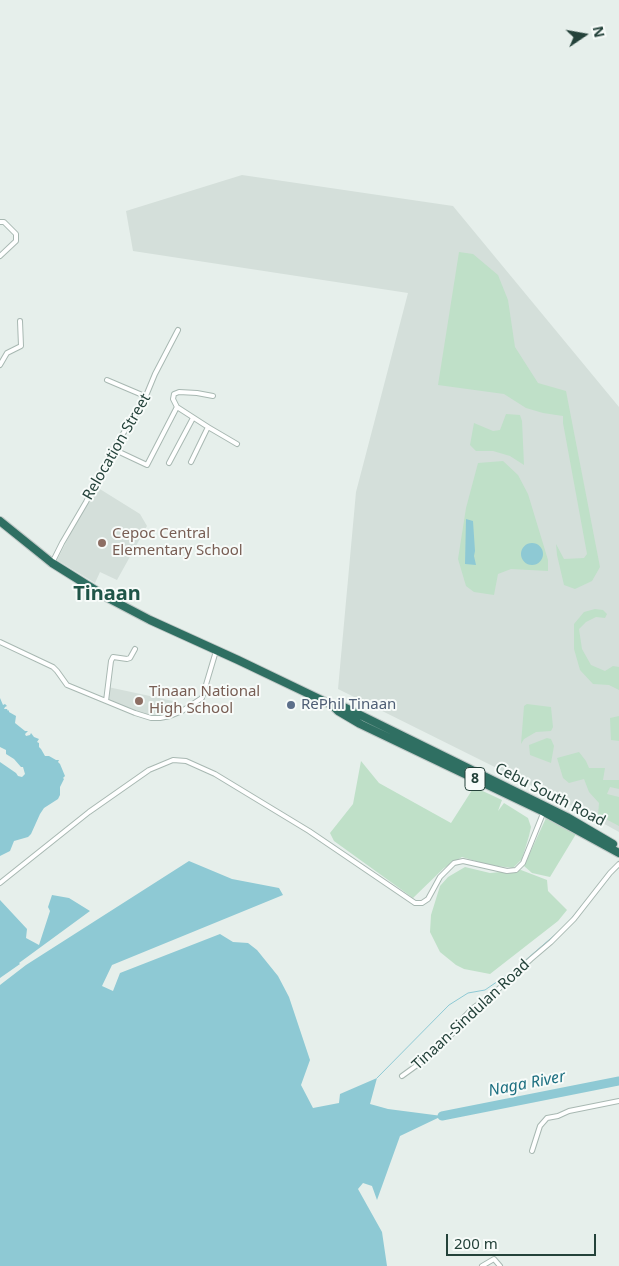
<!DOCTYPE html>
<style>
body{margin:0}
#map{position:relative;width:619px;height:1266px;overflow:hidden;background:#e6efeb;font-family:"Noto Sans",sans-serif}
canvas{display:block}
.north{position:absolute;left:559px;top:10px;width:50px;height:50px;-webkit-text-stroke:4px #f7fbf9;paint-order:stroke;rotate:78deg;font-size:14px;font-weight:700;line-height:20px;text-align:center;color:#24423a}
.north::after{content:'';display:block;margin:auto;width:18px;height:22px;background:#24423a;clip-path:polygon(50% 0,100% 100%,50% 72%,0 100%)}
.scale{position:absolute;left:446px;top:1234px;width:150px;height:22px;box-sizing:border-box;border:2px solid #24423a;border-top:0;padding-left:6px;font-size:15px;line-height:18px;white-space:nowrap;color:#24423a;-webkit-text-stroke:4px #f7fbf9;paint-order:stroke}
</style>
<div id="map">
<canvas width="619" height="1266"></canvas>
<div class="north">N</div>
<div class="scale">200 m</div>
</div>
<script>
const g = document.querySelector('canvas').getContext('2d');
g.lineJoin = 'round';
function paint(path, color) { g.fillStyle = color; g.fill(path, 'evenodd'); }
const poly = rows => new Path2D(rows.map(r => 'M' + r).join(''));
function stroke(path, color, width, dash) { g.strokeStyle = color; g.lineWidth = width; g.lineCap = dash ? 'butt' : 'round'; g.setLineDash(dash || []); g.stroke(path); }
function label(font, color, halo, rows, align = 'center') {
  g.font = font + ' "Noto Sans",sans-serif'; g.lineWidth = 4; g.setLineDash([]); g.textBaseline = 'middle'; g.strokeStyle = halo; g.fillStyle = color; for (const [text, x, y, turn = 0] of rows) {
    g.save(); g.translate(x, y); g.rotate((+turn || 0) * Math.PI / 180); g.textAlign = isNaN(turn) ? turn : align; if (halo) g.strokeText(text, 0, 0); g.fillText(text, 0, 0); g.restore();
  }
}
paint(poly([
 [242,175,453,206,619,407,619,832,561,800,338,689,356,492,408,293,133,251,126,211],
 [95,486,140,514,147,526,117,580,100,572,95,583,57,560],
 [108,687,173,701,171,711,168,714,162,716,141,714,107,700]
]), '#d4dfda');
paint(poly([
 [459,252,473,254,498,275,508,300,515,347,538,383,566,391,600,567,592,581,575,589,564,585,557,555,556,544,564,559,584,558,587,554,563,423,563,416,543,413,526,408,504,394,438,385],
 [506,414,520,415,522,421,524,465,510,456,493,451,476,451,470,445,474,423,493,431,500,430],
 [503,461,518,475,528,494,548,560,548,571,511,569,498,574,494,595,474,592,466,586,458,559,466,508,478,463],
 [595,609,603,610,607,614,605,618,596,617,586,622,579,629,582,649,591,665,605,671,613,666,619,667,619,690,609,685,593,684,580,670,574,649,574,624,584,612],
 [527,704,551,707,553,727,551,731,536,732,524,739,521,744,524,706],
 [619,716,619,741,611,740,610,718],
 [547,738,551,739,554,746,551,763,530,755,529,745],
 [579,752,586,761,589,768,605,768,603,780,619,780,619,789,610,787,607,794,619,797,619,826,598,815,599,803,589,792,584,779,569,783,563,778,557,758],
 [361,761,379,783,451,823,474,787,502,800,498,811,504,803,528,818,531,827,529,836,522,859,513,868,489,865,462,857,444,868,413,898,334,841,330,833,353,804],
 [546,818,576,834,550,877,532,873,524,866],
 [465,867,490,873,521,870,547,880,548,891,567,910,558,921,490,974,464,969,456,965,440,952,430,932,431,915,440,886,448,877]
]), '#bfe0c8');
paint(poly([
 [466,519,473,521,475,551,474,556,476,565,465,564],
 '521 554a11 11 0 1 1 22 0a11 11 0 1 1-22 0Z',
 [0,698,3,705,5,704,7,706,5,707,4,709,7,709,8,711,9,710,9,712,16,716,15,723,25,731,28,731,25,734,26,736,30,735,31,733,34,737,39,739,37,742,39,743,39,747,41,749,45,756,49,756,56,760,59,760,58,762,60,764,65,776,63,778,64,779,60,787,60,795,58,799,44,808,40,814,31,834,28,837,14,841,10,851,0,856,0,762,16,773,18,776,22,777,25,774,23,767,21,767,14,759,6,754,6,750,0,747],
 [189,861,232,879,279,888,283,895,112,965,102,986,113,991,120,973,220,934,233,942,248,943,257,950,278,976,289,997,310,1060,301,1085,313,1108,339,1103,340,1094,377,1078,370,1104,388,1109,442,1116,400,1136,377,1200,372,1186,363,1183,358,1189,382,1232,387,1266,0,1266,0,985,26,965],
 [52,895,69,898,90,911,19,963,20,964,0,978,0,900,27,929,26,938,39,945,50,911,48,907]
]), '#8ec9d4');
stroke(poly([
 [567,924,588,898],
 [377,1078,449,1005,468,993,485,990,514,970,564,927]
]), '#8ec9d4', 1);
stroke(poly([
 [442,1116,619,1081]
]), '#8ec9d4', 9);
const street = poly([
 [0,222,4,222,16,234,16,241,0,256],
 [0,365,7,353,21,346,20,321],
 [107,380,147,397],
 [208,427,177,407,173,399,174,394,179,392,197,393,213,396],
 [113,449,147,465,177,407],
 [191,462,208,427,237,444],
 [169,463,193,418],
 [52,563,62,543,86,502,113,449,143,403,155,374,178,330],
 [0,642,53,667,57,671,67,685,135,713,151,718,160,718,170,716,182,711,202,698,216,651],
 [106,701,111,661,113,657,127,659,130,658,135,649],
 [0,883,89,812,149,770,173,760,186,761,215,774,309,831,415,903,422,903,428,899,440,877,454,863,463,861,507,871,516,870,523,863,544,811],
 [402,1076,431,1055,454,1032,464,1017,473,1008,492,995,531,959,551,942,574,919,610,873,619,864],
 [532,1151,540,1126,547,1118,558,1116,569,1111,619,1101],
 [482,1266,494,1259,500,1266]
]);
const highway = poly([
 [0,521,52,563,108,598,150,620,238,660,332,705,338,711,360,724,544,812,619,853],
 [332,705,342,706,472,770,567,817,613,844]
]);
stroke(street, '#a8b8b2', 6);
stroke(highway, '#c2cac8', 10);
stroke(street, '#fff', 4);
stroke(highway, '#2f6f62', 8);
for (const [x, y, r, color] of [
 [102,543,5,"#8d6e63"],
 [139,701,5,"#8d6e63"],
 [291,705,5,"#5c6f8a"]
]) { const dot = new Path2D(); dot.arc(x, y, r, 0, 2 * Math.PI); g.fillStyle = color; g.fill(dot); stroke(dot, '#f7fbf9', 2); }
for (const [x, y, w] of [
 [475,779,20]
]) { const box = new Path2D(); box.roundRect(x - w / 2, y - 11.5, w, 23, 4); g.fillStyle = '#f7fbf9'; g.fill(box); stroke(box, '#24423a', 1); }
label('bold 14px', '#24423a', null, [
 ["8",475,779]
]);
label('15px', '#24423a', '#f7fbf9', [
 ["Relocation Street",117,447,-60],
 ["Cebu South Road",550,795,27],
 ["Tinaan-Sindulan Road",471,1015,-43]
]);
label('15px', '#785e54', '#f7fbf9', [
 ["Cepoc Central",112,534],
 ["Elementary School",112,551],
 ["Tinaan National",149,692],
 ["High School",149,709]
], 'left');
label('15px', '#4e5e75', '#f7fbf9', [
 ["RePhil Tinaan",301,705]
], 'left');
label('italic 16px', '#1c6f80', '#f7fbf9', [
 ["Naga River",527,1084,-11]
]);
label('bold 20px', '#1f5548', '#f7fbf9', [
 ["Tinaan",107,594]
]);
</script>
